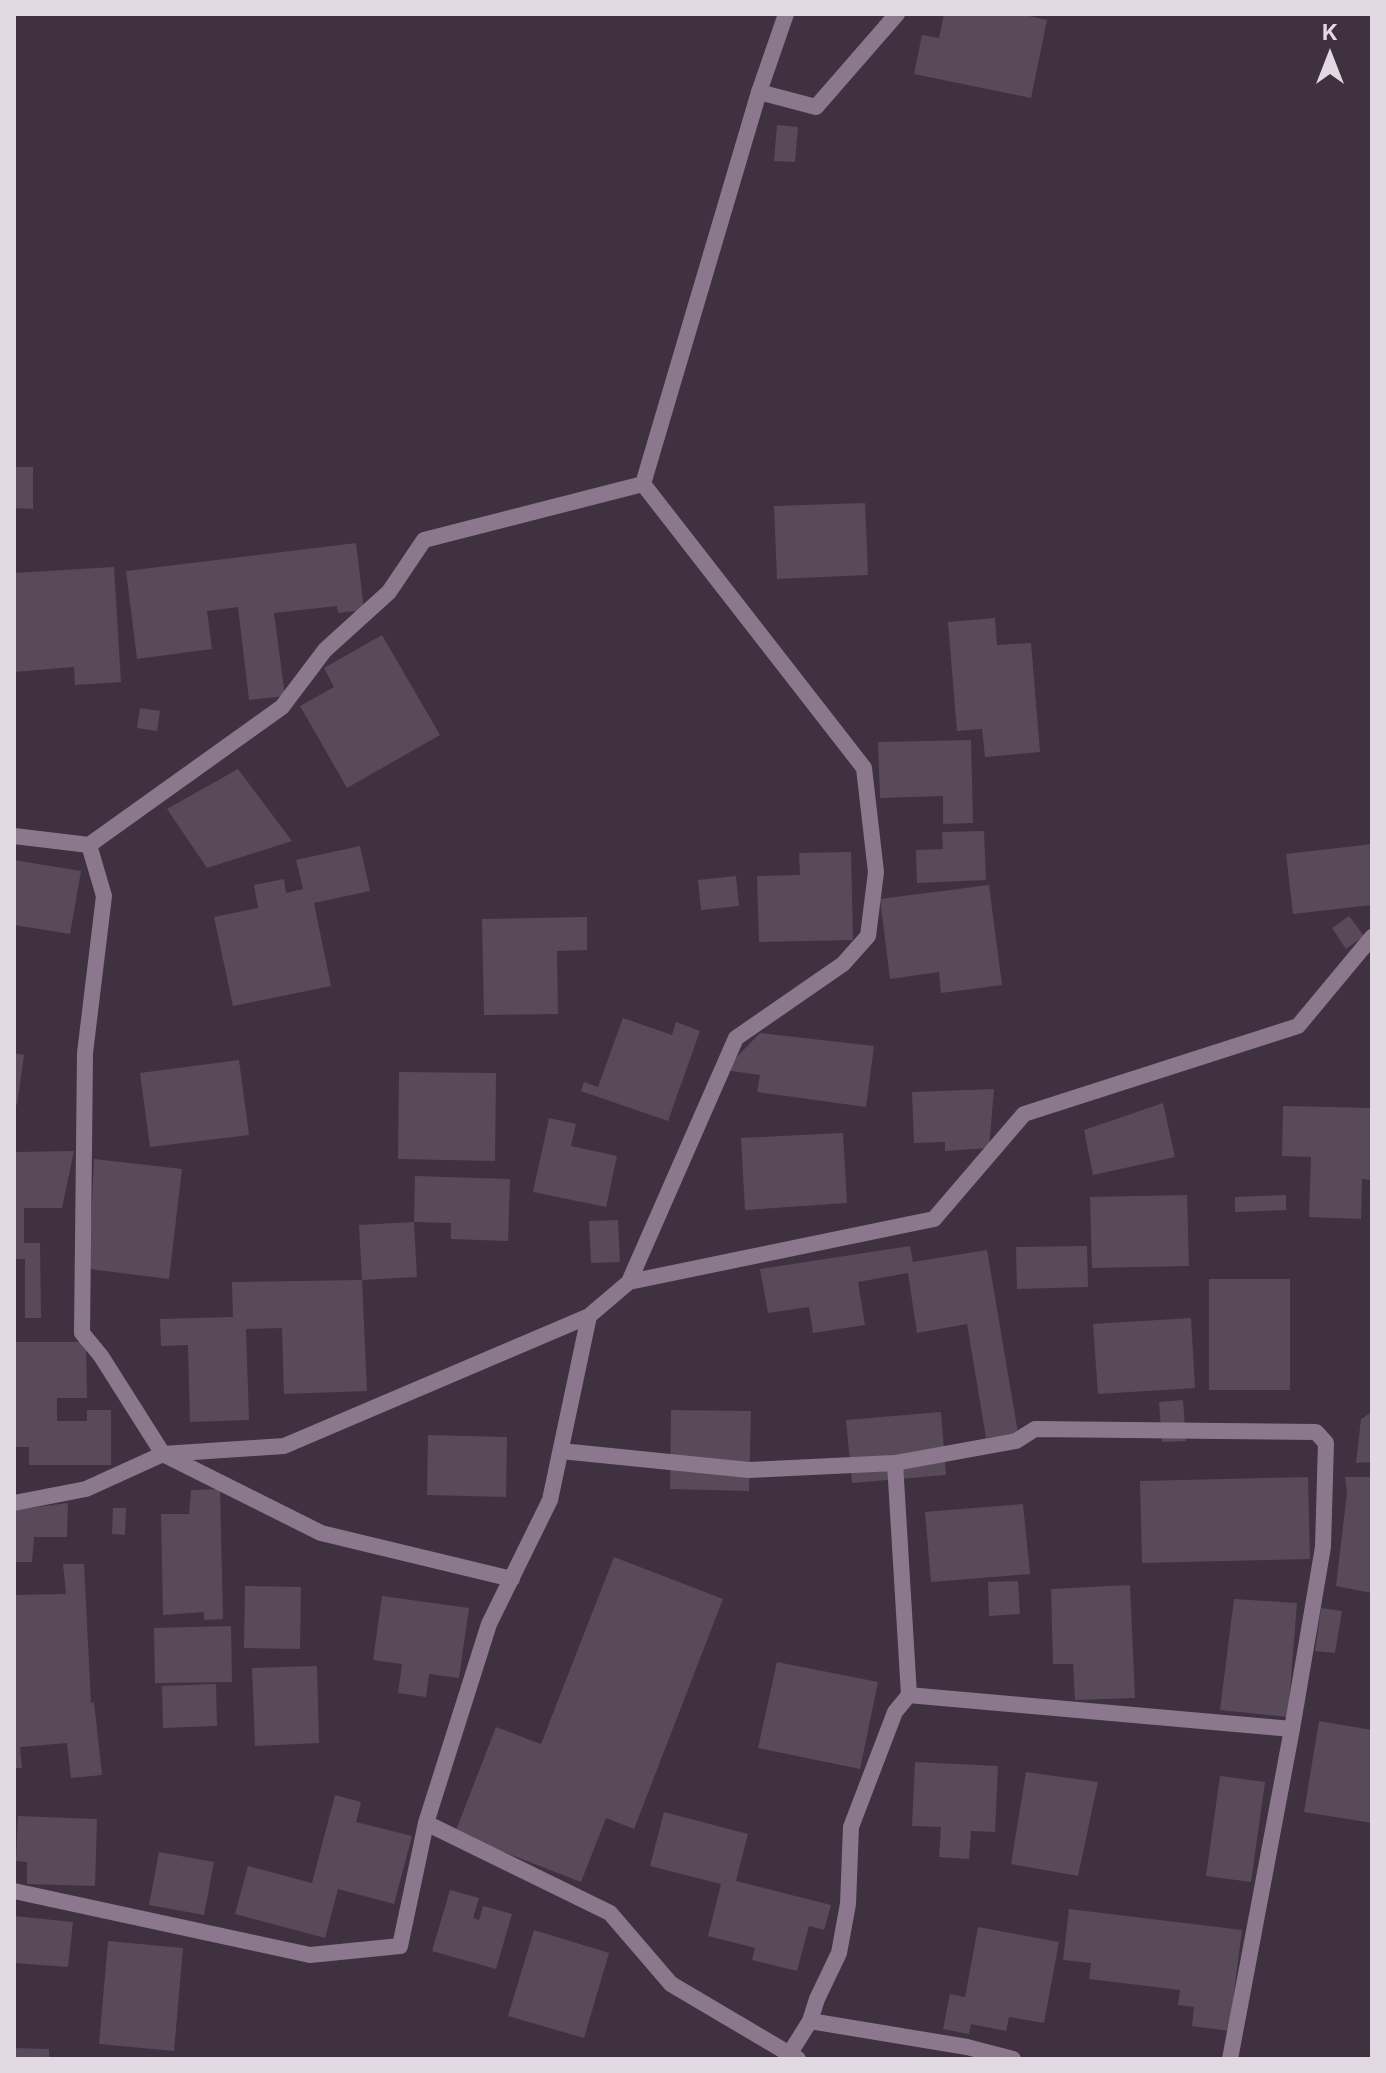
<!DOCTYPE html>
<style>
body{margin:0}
#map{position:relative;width:1386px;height:2073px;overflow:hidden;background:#3f3140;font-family:Inter,sans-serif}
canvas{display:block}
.frame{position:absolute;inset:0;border:16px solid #e2d9e3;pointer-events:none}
.north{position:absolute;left:1290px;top:16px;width:80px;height:80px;-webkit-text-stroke:6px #3f3140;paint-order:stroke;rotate:0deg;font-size:22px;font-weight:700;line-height:32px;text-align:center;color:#e2d9e3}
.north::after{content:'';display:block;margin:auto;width:28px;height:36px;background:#e2d9e3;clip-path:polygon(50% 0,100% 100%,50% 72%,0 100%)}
</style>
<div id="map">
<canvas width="1386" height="2073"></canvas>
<div class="frame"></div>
<div class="north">K</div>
</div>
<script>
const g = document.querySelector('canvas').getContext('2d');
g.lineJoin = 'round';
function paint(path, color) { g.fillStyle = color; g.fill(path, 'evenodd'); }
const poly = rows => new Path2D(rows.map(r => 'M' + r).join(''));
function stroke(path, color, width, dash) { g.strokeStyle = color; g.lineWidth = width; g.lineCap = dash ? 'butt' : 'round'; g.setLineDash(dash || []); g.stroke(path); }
paint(poly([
 [944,14,1020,14,1047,20,1031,98,914,74,922,35,939,38],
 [777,125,798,127,795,162,774,161],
 [14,467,33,467,33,509,14,508],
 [865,503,868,575,777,579,774,506],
 [356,543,364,610,338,613,337,606,274,613,285,696,249,700,238,607,207,611,212,649,137,659,126,571],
 [114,567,121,682,75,685,74,667,14,672,14,573],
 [995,618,997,645,1031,643,1040,752,985,757,982,729,957,731,948,622],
 [382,635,440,735,347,788,300,706,334,687,324,668],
 [140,708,160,711,157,731,137,728],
 [971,740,973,823,943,824,943,796,880,798,878,742],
 [238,769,292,841,207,868,167,809],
 [984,831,986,880,917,883,916,850,943,849,942,832],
 [1372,844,1372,905,1293,914,1286,854],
 [360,846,370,891,314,903,331,986,233,1006,214,917,258,908,254,885,284,879,286,893,303,889,296,860],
 [851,852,853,940,759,942,757,876,800,875,799,853],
 [14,860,81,871,70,934,14,925],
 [736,876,739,906,701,910,698,880],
 [989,885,1002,985,941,993,939,972,890,979,880,899],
 [1349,916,1364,936,1346,949,1332,928],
 [587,917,587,950,557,951,558,1014,484,1015,482,919],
 [623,1018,672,1035,676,1022,700,1031,668,1121,581,1091,584,1082,598,1087],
 [760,1033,874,1046,866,1107,757,1092,760,1075,724,1070],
 [14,1053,24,1055,17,1105,14,1104],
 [239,1060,249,1135,150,1147,140,1073],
 [399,1072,496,1073,495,1161,398,1159],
 [994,1089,989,1148,945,1151,945,1142,914,1143,912,1092],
 [1163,1103,1175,1157,1093,1175,1084,1130],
 [1283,1106,1372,1108,1372,1180,1362,1179,1361,1219,1309,1217,1311,1157,1282,1156],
 [549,1118,576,1124,571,1146,617,1156,606,1207,533,1192],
 [843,1133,847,1203,745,1210,741,1138],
 [74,1151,62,1208,24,1208,24,1243,40,1243,41,1318,25,1318,25,1259,14,1259,14,1156,16,1152],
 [94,1159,182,1169,169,1279,89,1269],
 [415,1176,510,1179,508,1241,451,1239,451,1223,414,1222],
 [1187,1195,1189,1266,1092,1268,1090,1197],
 [1286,1195,1286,1210,1235,1212,1235,1197],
 [618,1220,620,1262,591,1263,589,1221],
 [414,1222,417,1277,362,1280,359,1225],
 [910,1246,913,1262,987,1250,1018,1433,986,1438,967,1324,917,1333,908,1273,858,1282,865,1325,813,1333,809,1307,768,1313,760,1269],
 [1087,1246,1088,1287,1017,1289,1016,1247],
 [1209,1279,1290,1279,1290,1390,1209,1390],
 [362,1280,367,1391,284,1394,282,1328,246,1329,249,1420,190,1422,188,1345,161,1346,160,1319,233,1317,232,1282],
 [1191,1318,1195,1388,1098,1394,1093,1324],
 [14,1342,86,1342,87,1398,57,1398,57,1421,87,1421,87,1410,111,1410,111,1465,29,1465,29,1447,14,1447],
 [1183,1400,1186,1441,1162,1442,1159,1402],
 [671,1410,751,1411,749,1491,670,1489],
 [941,1412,946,1475,852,1483,846,1420],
 [1372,1412,1372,1462,1356,1463,1361,1419],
 [428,1435,507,1437,506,1497,427,1495],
 [1308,1477,1310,1559,1142,1563,1140,1481],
 [1345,1477,1372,1477,1372,1593,1336,1586,1347,1493],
 [220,1489,223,1619,204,1620,204,1612,163,1615,161,1514,189,1514,191,1490],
 [68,1503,67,1537,34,1537,32,1562,14,1562,14,1510],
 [1023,1504,1030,1574,931,1582,925,1512],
 [113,1508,126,1508,125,1535,112,1534],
 [614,1557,723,1599,634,1829,606,1818,581,1882,455,1833,496,1727,541,1744],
 [63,1564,84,1564,91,1703,94,1702,102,1775,71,1778,67,1743,20,1747,22,1768,14,1768,14,1595,66,1594],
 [1018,1581,1020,1614,989,1616,988,1582],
 [1130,1585,1135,1698,1075,1700,1073,1664,1053,1664,1051,1589],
 [245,1586,301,1587,300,1649,244,1648],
 [382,1596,469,1608,459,1678,429,1674,426,1697,398,1693,402,1664,373,1660],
 [1234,1599,1297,1603,1288,1717,1220,1710],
 [1321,1608,1342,1611,1335,1653,1315,1651],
 [231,1626,232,1682,155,1683,154,1628],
 [777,1662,878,1682,860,1769,758,1748],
 [317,1666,319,1743,255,1746,252,1668],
 [216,1684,217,1726,163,1728,162,1686],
 [1319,1721,1372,1730,1372,1823,1304,1812],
 [915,1762,998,1766,995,1832,971,1831,969,1859,939,1857,941,1827,912,1826],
 [1026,1772,1098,1782,1078,1876,1011,1864],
 [1220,1776,1265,1782,1251,1882,1206,1876],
 [335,1795,361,1802,356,1822,412,1836,394,1904,338,1889,325,1938,235,1914,248,1866,312,1883],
 [664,1812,748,1834,736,1881,831,1905,824,1930,809,1926,797,1971,752,1960,755,1948,708,1936,721,1884,650,1866],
 [18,1816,97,1819,95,1886,27,1884,27,1862,16,1861],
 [159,1852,214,1862,204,1915,149,1905],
 [450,1890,479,1898,473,1918,479,1920,483,1906,512,1914,496,1969,432,1951],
 [1069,1909,1242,1930,1229,2031,1192,2026,1194,2007,1178,2005,1180,1990,1089,1979,1091,1963,1063,1960],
 [14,1916,73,1922,68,1967,14,1963],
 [978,1927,1059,1942,1044,2023,1009,2017,1006,2031,971,2024,969,2034,943,2029,950,1994,965,1997],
 [534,1930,609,1953,584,2038,508,2016],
 [108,1941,183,1948,174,2051,99,2044],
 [14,2048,49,2049,49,2059,14,2059]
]), '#594a5a');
stroke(poly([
 [759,92,816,107,897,14]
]), '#8b788d', 16);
stroke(poly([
 [14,836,89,845,282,707,325,650,389,592,424,540,643,484],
 [89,845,104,896,85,1053,82,1333,101,1356,163,1454,321,1533,512,1579],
 [629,1282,736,1038,843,964,868,936,876,872,864,768,643,484,759,92,786,14],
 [561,1451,749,1470,895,1463,1016,1441,1035,1429,1316,1432,1326,1443,1323,1547,1292,1729,1230,2059],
 [14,1503,86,1489,163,1454,284,1446,589,1316,629,1282,934,1219,1024,1114,1298,1026,1372,937],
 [908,1695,1292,1729],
 [426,1823,610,1913,671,1984,798,2059],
 [14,1891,310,1955,400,1946,426,1823,489,1624,550,1500,589,1316],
 [810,2021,967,2047,1013,2059],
 [790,2053,810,2021,817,1999,839,1953,848,1904,851,1827,895,1712,909,1695,895,1463]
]), '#8b788d', 16);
</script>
